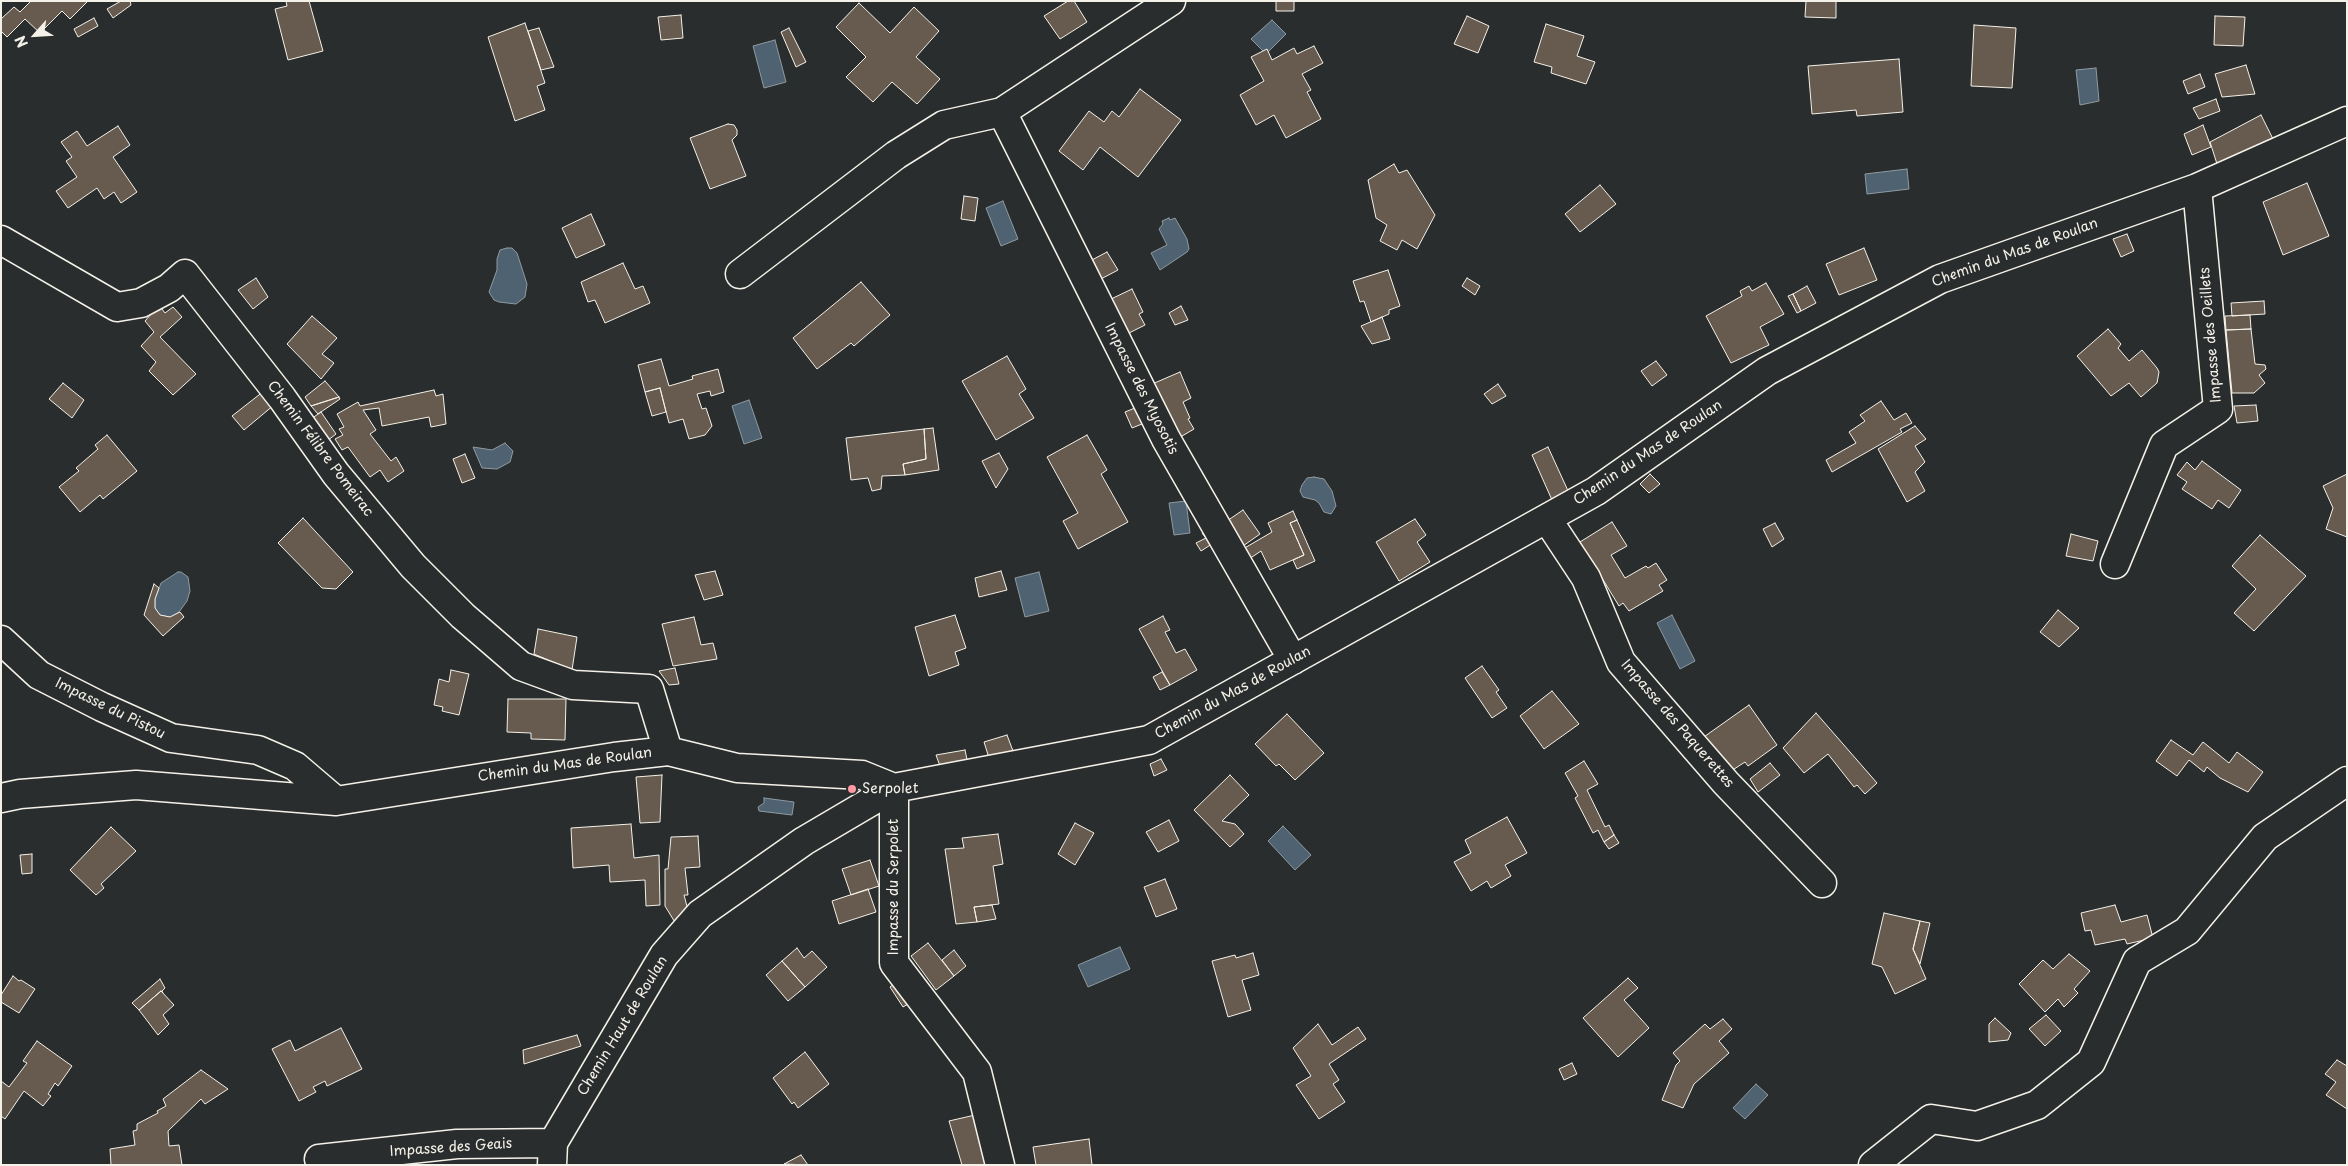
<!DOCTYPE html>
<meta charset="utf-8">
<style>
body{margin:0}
#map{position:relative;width:2348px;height:1166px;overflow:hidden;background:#2a2d2e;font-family:"Playpen Sans",sans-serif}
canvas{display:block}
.frame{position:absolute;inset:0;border:2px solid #f4f1e8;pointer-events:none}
.north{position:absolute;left:10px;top:10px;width:50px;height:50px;-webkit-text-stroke:4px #2a2d2e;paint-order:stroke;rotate:244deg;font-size:14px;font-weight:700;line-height:20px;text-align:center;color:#f4f1e8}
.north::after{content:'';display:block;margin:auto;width:18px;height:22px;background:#f4f1e8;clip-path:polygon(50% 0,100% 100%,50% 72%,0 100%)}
</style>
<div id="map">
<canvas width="2348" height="1166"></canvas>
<div class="frame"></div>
<div class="north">N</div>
</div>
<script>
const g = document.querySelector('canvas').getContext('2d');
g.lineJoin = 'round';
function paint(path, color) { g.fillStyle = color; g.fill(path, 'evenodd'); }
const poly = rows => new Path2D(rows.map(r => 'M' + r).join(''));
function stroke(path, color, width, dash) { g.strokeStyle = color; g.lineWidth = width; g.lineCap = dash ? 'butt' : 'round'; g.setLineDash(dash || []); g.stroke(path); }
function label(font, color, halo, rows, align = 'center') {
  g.font = font + ' "Playpen Sans",sans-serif'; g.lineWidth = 4; g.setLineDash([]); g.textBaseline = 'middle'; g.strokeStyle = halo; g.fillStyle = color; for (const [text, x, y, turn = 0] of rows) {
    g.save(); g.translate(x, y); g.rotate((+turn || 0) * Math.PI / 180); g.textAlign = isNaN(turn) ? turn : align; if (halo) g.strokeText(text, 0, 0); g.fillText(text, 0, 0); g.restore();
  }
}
const water = poly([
 [1272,20,1286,34,1268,52,1263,51,1251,39,1272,20],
 [775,40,786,82,764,88,753,46,775,40],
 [2096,68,2099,101,2080,105,2076,70,2096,68],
 [1907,169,1909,189,1867,194,1865,174,1907,169],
 [1003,201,1018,239,1001,246,986,208,1003,201],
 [1169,218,1170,220,1175,218,1187,239,1189,249,1187,252,1160,270,1151,253,1167,245,1159,229,1163,224,1162,221,1169,218],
 [507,248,512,248,517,253,527,284,525,297,516,304,499,302,494,300,489,292,497,270,497,259,500,250,507,248],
 [749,400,762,438,744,444,732,406,749,400],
 [505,443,513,451,510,462,497,469,482,468,473,447,492,450,505,443],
 [1314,477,1324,479,1332,491,1336,506,1331,514,1324,512,1319,503,1315,500,1303,497,1300,491,1302,485,1307,478,1314,477],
 [1186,501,1190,533,1174,535,1169,503,1186,501],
 [178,572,181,572,188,577,190,591,187,601,179,612,170,617,160,615,155,608,155,599,161,583,178,572],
 [1039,572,1049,611,1025,617,1015,578,1039,572],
 [1672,615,1695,661,1680,669,1657,623,1672,615],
 [764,798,794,802,792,815,759,811,758,807,764,803,764,798],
 [1283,826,1311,855,1295,870,1268,841,1283,826],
 [1120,947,1130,969,1088,987,1078,965,1120,947],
 [1756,1084,1768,1095,1745,1119,1733,1108,1756,1084]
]);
paint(water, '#4e6271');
stroke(water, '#909ba1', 1);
const building = poly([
 [31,1,88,1,70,19,62,11,40,33,25,19,7,37,1,31,1,19,14,7,20,12,31,1],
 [121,1,130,1,131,5,113,18,107,9,121,1],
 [286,1,309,1,323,51,288,60,275,9,287,6,286,1],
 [1068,1,1074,1,1087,22,1060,39,1044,16,1068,1],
 [1276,1,1294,1,1294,11,1276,11,1276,1],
 [1806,1,1836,1,1836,18,1805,17,1806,1],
 [859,3,890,33,914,7,939,31,916,57,940,79,917,104,892,82,873,102,846,77,866,57,836,27,859,3],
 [681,15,683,38,661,40,658,17,681,15],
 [1467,16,1489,26,1478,53,1454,44,1467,16],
 [2215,16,2245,17,2243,46,2214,45,2215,16],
 [94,18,98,26,78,37,74,29,94,18],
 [525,23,545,83,537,86,545,110,515,121,488,37,525,23],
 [1546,24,1584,36,1577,56,1595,62,1586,84,1551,73,1552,67,1534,62,1546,24],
 [1974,25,2016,28,2012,88,1971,86,1974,25],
 [539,28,554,67,541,70,528,31,539,28],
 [789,28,806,62,796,67,781,32,789,28],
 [1314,46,1323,63,1302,74,1311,90,1307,92,1321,119,1286,138,1274,115,1256,125,1240,95,1264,81,1251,57,1267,49,1272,60,1294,48,1297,54,1314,46],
 [1899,59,1903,112,1857,116,1856,110,1812,114,1808,66,1899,59],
 [2246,65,2255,94,2222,97,2215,74,2246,65],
 [2200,74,2205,87,2188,94,2183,81,2200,74],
 [1140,89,1181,120,1138,177,1100,147,1083,170,1059,151,1089,111,1104,122,1112,111,1119,117,1140,89],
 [2216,99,2220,111,2199,119,2193,108,2216,99],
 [2261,115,2273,139,2218,167,2210,142,2261,115],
 [728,124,734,125,737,130,737,135,732,140,746,176,710,189,690,138,728,124],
 [2203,125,2211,147,2192,155,2184,134,2203,125],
 [118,126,130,145,113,157,137,192,121,203,114,192,104,199,97,188,68,208,56,191,77,177,66,161,72,157,61,142,77,131,87,146,118,126],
 [1394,164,1399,173,1407,170,1435,215,1417,249,1402,240,1397,250,1380,241,1387,225,1376,218,1368,180,1394,164],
 [2307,183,2329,236,2283,255,2263,202,2307,183],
 [1600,185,1616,204,1580,232,1565,214,1600,185],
 [964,196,978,198,975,221,961,219,964,196],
 [591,214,605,245,576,258,562,228,591,214],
 [2127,234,2134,251,2121,257,2113,239,2127,234],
 [1864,248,1877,280,1839,295,1826,264,1864,248],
 [1107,252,1118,270,1099,280,1090,261,1107,252],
 [623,263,635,289,643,286,650,303,605,323,595,300,588,302,581,282,623,263],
 [1388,270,1400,306,1389,310,1389,314,1371,322,1364,301,1360,302,1353,281,1388,270],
 [256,278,268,297,253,309,238,290,256,278],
 [1467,278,1480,286,1475,295,1462,286,1467,278],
 [861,282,890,315,854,346,851,343,817,369,793,338,861,282],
 [1766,283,1784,314,1760,327,1769,345,1731,363,1706,316,1742,296,1740,291,1749,286,1752,291,1766,283],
 [1807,286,1816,303,1801,311,1793,294,1807,286],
 [1132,289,1143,312,1139,314,1145,325,1127,334,1109,300,1132,289],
 [1793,294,1801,311,1797,313,1788,296,1793,294],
 [2264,301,2265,314,2232,316,2231,303,2264,301],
 [159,305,165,313,173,307,182,317,160,337,196,374,173,395,149,371,156,362,141,346,154,332,145,321,159,305],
 [1181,306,1188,320,1175,325,1169,313,1181,306],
 [2250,315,2251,329,2226,330,2225,316,2250,315],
 [312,316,337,338,322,354,334,363,321,379,287,344,312,316],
 [1382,317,1390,339,1372,344,1361,326,1382,317],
 [2108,329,2121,344,2118,348,2129,361,2142,350,2157,368,2159,372,2157,383,2141,397,2129,383,2111,396,2077,356,2108,329],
 [2251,329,2255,364,2265,365,2266,369,2259,375,2265,383,2254,393,2232,393,2226,330,2251,329],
 [1007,356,1026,389,1019,394,1034,418,996,440,962,381,1007,356],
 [661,359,669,386,693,379,692,376,718,369,724,392,711,396,710,391,697,394,702,409,706,408,712,426,705,435,689,439,683,419,669,423,660,388,645,392,638,365,661,359],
 [1656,361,1667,375,1652,386,1641,371,1656,361],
 [1180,372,1191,398,1183,402,1190,418,1188,419,1194,429,1177,439,1150,385,1180,372],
 [325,381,339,397,311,406,305,397,325,381],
 [63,383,84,400,72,418,49,399,63,383],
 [1498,384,1506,396,1492,404,1484,394,1498,384],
 [660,388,666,412,652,416,645,392,660,388],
 [434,390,436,396,443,394,446,424,431,427,429,417,382,426,379,408,363,410,376,430,370,434,391,461,396,457,404,471,388,482,380,470,370,477,348,447,342,450,335,439,343,435,339,429,344,427,337,414,358,402,360,406,434,390],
 [264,391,274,405,244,430,232,416,264,391],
 [339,397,340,399,318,414,311,406,339,397],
 [1881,401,1894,420,1906,413,1912,423,1900,429,1902,432,1832,472,1826,460,1856,443,1849,432,1865,421,1860,415,1881,401],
 [2256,405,2258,421,2237,423,2234,406,2256,405],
 [1140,406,1147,422,1132,428,1125,412,1140,406],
 [321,412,336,434,327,441,311,419,321,412],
 [1915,426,1926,439,1915,446,1925,462,1915,472,1925,491,1907,502,1878,449,1915,426],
 [933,428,939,470,905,475,903,464,926,459,924,429,933,428],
 [924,429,926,459,903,464,905,475,882,476,881,489,872,491,868,478,851,480,846,438,924,429],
 [107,435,137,471,103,499,100,495,80,512,59,487,79,471,76,468,98,449,95,445,107,435],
 [1087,435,1107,470,1101,474,1128,522,1078,549,1063,521,1078,513,1047,457,1087,435],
 [1548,447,1569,493,1552,500,1532,455,1548,447],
 [999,453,1008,469,996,488,982,461,999,453],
 [465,454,475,478,462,483,453,459,465,454],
 [2202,461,2241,490,2229,508,2218,500,2212,509,2182,489,2187,482,2177,475,2187,462,2195,470,2202,461],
 [1650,474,1660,484,1649,493,1640,484,1650,474],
 [2347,474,2347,537,2326,529,2333,508,2323,486,2347,474],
 [1243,510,1260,534,1243,546,1227,521,1243,510],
 [1293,511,1297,520,1290,523,1304,555,1270,570,1261,551,1249,559,1243,549,1272,532,1268,523,1293,511],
 [303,518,353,572,336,589,322,588,278,543,303,518],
 [1415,519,1426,535,1417,542,1430,562,1399,581,1376,542,1415,519],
 [1297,520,1315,561,1297,569,1293,560,1304,555,1290,523,1297,520],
 [1612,522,1627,546,1611,555,1625,578,1646,566,1648,568,1656,563,1667,580,1659,585,1663,591,1629,611,1623,603,1619,606,1580,542,1612,522],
 [1775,523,1784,539,1772,547,1763,529,1775,523],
 [1208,529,1215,542,1201,551,1196,543,1206,538,1202,533,1208,529],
 [2071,534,2098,541,2093,561,2066,556,2071,534],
 [2260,535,2306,576,2254,631,2234,613,2256,589,2232,566,2260,535],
 [715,571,723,595,704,600,695,575,715,571],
 [1001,571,1007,590,979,597,975,578,1001,571],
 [154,584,159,588,155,599,155,608,160,615,170,617,180,612,184,617,163,636,144,615,154,584],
 [2058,610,2079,628,2059,647,2040,632,2058,610],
 [955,615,966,648,955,652,959,665,929,676,915,627,955,615],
 [1163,616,1170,630,1165,632,1176,653,1185,649,1197,670,1170,685,1139,629,1163,616],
 [694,617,701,645,713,643,717,659,673,666,662,624,694,617],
 [538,629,577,637,572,670,534,654,538,629],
 [1482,666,1499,690,1496,692,1507,708,1492,718,1465,678,1482,666],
 [675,668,679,684,669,685,659,671,675,668],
 [451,670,469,674,459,715,442,711,443,707,434,705,439,679,449,682,451,670],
 [1162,672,1170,685,1160,690,1153,677,1162,672],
 [1552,691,1579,724,1544,749,1520,716,1552,691],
 [508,699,566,699,565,740,531,739,531,733,507,732,508,699],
 [1749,705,1777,745,1748,766,1745,762,1728,773,1701,739,1749,705],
 [1816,713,1877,783,1865,794,1857,785,1854,787,1828,754,1804,773,1783,748,1816,713],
 [1287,714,1324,753,1295,780,1279,764,1276,766,1255,744,1287,714],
 [1007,735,1013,751,989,758,984,742,1007,735],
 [2171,740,2193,755,2203,742,2229,763,2237,752,2263,772,2248,792,2220,778,2207,767,2204,772,2189,760,2177,776,2156,761,2171,740],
 [965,750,968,764,940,766,936,755,965,750],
 [1161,759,1167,770,1154,776,1150,764,1161,759],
 [1584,761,1598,784,1587,790,1605,827,1609,825,1614,835,1604,842,1598,830,1593,833,1575,798,1578,796,1565,773,1584,761],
 [1770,763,1780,775,1758,792,1750,779,1770,763],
 [662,775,660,822,640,823,636,777,662,775],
 [1230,775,1249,795,1222,821,1235,824,1244,834,1230,847,1194,810,1230,775],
 [1507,817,1527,853,1505,865,1511,876,1491,888,1487,881,1471,891,1454,862,1471,853,1465,840,1507,817],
 [1169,820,1179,841,1158,852,1146,832,1169,820],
 [1075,823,1094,833,1075,865,1058,854,1075,823],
 [631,824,634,858,659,855,660,905,646,906,645,880,610,882,609,865,573,868,571,828,631,824],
 [111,827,136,851,101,884,104,888,96,895,70,870,111,827],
 [998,834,1003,864,993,866,999,904,974,907,977,922,956,924,945,849,964,848,962,838,998,834],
 [1614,835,1619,843,1609,849,1604,842,1614,835],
 [698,836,700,867,685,868,688,895,684,895,689,914,676,924,665,906,665,869,668,869,671,837,698,836],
 [32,854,32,873,22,874,20,855,32,854],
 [870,860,879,886,851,895,842,869,870,860],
 [1165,879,1177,909,1156,917,1144,887,1165,879],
 [868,889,876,912,839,924,832,901,868,889],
 [992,905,996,919,977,922,974,907,992,905],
 [2115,905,2121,922,2147,915,2153,938,2127,944,2125,939,2095,945,2091,930,2085,931,2081,913,2115,905],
 [1884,913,1920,921,1913,949,1926,979,1895,994,1882,967,1872,964,1884,913],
 [1920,921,1930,923,1920,964,1913,949,1920,921],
 [928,943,954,976,936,990,911,956,928,943],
 [797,948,804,958,812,951,827,967,805,987,782,961,797,948],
 [954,950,966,966,954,976,942,960,954,950],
 [1253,953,1259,975,1242,980,1251,1010,1228,1017,1212,961,1235,955,1236,958,1253,953],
 [2069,954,2090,971,2074,989,2078,993,2064,1007,2058,999,2045,1012,2019,984,2043,960,2053,969,2069,954],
 [782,961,805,987,788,1001,766,975,782,961],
 [13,976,19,981,21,980,35,989,19,1013,1,1002,1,995,13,976],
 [1628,978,1638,988,1624,1000,1649,1028,1618,1057,1583,1018,1628,978],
 [160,979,165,988,162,991,163,993,161,991,139,1010,132,1003,160,979],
 [899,980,913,1001,903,1007,890,987,899,980],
 [161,991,174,1005,163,1015,169,1024,158,1035,139,1010,161,991],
 [2046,1015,2061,1031,2045,1046,2029,1029,2046,1015],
 [1995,1018,2011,1033,2008,1040,1989,1042,1989,1024,1995,1018],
 [1723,1019,1732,1029,1719,1041,1729,1053,1694,1084,1683,1108,1662,1100,1676,1065,1680,1061,1673,1053,1705,1024,1710,1029,1723,1019],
 [1318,1024,1332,1045,1358,1027,1366,1039,1329,1064,1339,1080,1333,1084,1345,1102,1319,1119,1296,1085,1311,1076,1293,1048,1318,1024],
 [341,1028,362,1069,327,1086,325,1081,313,1087,316,1092,299,1101,272,1049,290,1040,295,1051,341,1028],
 [577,1035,581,1046,524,1064,523,1050,577,1035],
 [37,1041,72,1066,58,1086,55,1083,48,1094,51,1096,43,1106,24,1091,5,1119,1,1116,1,1081,9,1087,27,1063,23,1061,37,1041],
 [805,1052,829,1084,798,1108,794,1102,792,1104,773,1078,805,1052],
 [2337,1060,2347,1066,2347,1109,2326,1095,2336,1082,2325,1074,2337,1060],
 [1572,1063,1577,1074,1564,1080,1559,1069,1572,1063],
 [201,1070,228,1089,205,1104,201,1099,168,1131,169,1146,179,1145,182,1165,111,1165,110,1149,135,1145,133,1131,137,1130,137,1124,158,1113,157,1111,166,1106,163,1099,201,1070],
 [975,1115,988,1165,962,1165,949,1121,975,1115],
 [1089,1139,1092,1165,1036,1165,1033,1147,1089,1139],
 [801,1155,808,1165,784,1164,801,1155]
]);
paint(building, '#675a4e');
stroke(building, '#f4f1e8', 1);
const minor = poly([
 [1171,1,1002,112,1166,439,1293,660],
 [1,240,117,307,141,303,169,288,185,274,282,398,336,474,413,566,463,616,521,666,573,685,649,689,668,751],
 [740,274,896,155,944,125,1002,112],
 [1547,519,1586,578,1621,662,1726,783,1822,883],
 [2115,564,2164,445,2218,409,2197,188],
 [1,640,39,675,102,707,171,738,258,750,295,766,336,801],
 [894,788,894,963,977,1072,1000,1165],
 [1,798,20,794,136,785,336,801,614,757,668,751,737,768,862,775,894,788,1149,740,1596,491,1767,371,1940,279,2197,188,2347,121],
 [319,1159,457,1144,553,1143],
 [552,1165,553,1143,664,955,700,914,804,841,894,788],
 [1873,1165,1931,1119,1977,1126,2037,1105,2091,1062,2137,961,2187,931,2265,837,2347,781]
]);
stroke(minor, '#f4f1e8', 31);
stroke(minor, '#2a2d2e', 28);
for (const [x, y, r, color] of [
 [852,789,5,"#ff9aa2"]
]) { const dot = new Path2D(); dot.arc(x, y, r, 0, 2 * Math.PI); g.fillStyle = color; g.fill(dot); stroke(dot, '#2a2d2e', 2); }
label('14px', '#f4f1e8', '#2a2d2e', [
 ["Chemin du Mas de Roulan",2015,253,-20],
 ["Impasse des Oeillets",2211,335,-95],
 ["Impasse des Myosotis",1141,389,63],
 ["Chemin Félibre Pomeirac",320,449,53],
 ["Chemin du Mas de Roulan",1648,453,-34],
 ["Chemin du Mas de Roulan",1233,693,-29],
 ["Impasse du Pistou",110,709,26],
 ["Impasse des Paquerettes",1677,724,49],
 ["Chemin du Mas de Roulan",565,765,-8],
 ["Impasse du Serpolet",894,887,-90],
 ["Chemin Haut de Roulan",623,1026,-59],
 ["Impasse des Geais",451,1148,-4]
]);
label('14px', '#f4f1e8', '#2a2d2e', [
 ["Serpolet",862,789]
], 'left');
</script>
